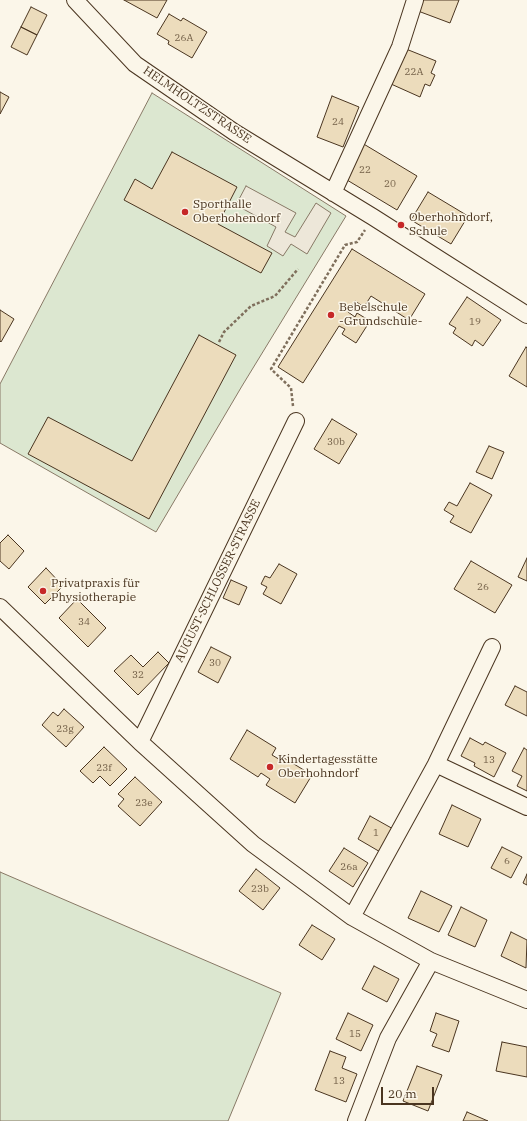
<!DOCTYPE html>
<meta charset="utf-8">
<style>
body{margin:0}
#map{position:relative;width:527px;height:1121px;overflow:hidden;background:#fbf6e9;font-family:"IBM Plex Serif",serif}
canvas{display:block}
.scale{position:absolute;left:381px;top:1087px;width:53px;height:18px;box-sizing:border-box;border:2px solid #4a3520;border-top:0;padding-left:5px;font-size:12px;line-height:14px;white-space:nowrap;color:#4a3520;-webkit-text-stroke:3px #fbf6e9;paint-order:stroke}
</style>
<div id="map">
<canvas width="527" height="1121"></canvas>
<div class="scale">20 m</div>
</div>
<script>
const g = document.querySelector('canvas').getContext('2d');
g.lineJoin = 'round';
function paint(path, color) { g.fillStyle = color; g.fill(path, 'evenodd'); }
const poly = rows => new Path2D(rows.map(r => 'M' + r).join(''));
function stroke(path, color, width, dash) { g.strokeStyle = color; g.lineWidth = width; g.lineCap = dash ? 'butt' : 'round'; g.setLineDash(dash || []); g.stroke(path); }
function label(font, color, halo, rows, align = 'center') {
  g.font = font + ' "IBM Plex Serif",serif'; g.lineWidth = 3; g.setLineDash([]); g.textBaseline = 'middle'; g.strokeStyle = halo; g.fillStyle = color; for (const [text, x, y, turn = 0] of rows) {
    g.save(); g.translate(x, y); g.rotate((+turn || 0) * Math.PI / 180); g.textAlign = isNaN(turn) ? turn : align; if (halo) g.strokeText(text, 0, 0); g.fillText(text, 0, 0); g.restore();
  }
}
const green = poly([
 [152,93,346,216,242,386,156,532,0,443,0,384,152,93],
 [0,872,281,993,228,1121,0,1121,0,872]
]);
paint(green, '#dce7d0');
stroke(green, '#887966', 1);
const parking = poly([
 [246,186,296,213,285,232,295,237,316,203,331,213,307,254,291,244,283,256,267,246,276,227,236,205,246,186]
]);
paint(parking, '#ede7d9');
stroke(parking, '#887966', 1);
const building = poly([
 [124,0,167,0,157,18,124,0],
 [422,0,459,0,450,23,418,11,422,0],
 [31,7,47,15,37,35,21,27,31,7],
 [169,14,181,21,183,18,207,32,192,58,168,44,169,41,157,34,169,14],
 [21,27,37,35,27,55,11,47,21,27],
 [406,49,436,61,431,73,435,75,430,86,425,84,420,97,391,84,406,49],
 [0,92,9,97,0,114,0,92],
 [332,96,359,107,343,147,317,137,332,96],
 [362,143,417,176,397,210,342,177,362,143],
 [172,152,237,187,218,224,272,253,261,273,124,200,135,179,152,189,172,152],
 [428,192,468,216,451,244,411,220,428,192],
 [352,249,425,294,409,320,371,296,364,307,355,301,348,312,355,317,357,313,370,321,356,343,342,334,345,329,339,326,303,383,278,367,352,249],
 [467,297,501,320,483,346,475,340,472,346,453,333,456,328,449,324,467,297],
 [0,310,14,319,1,342,0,341,0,310],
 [199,335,236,355,149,519,28,454,48,417,132,461,199,335],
 [526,347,527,348,527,387,509,376,526,347],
 [332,419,357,434,339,464,314,449,332,419],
 [489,446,504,452,492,479,476,472,489,446],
 [470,483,492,495,471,533,450,522,454,516,444,510,449,502,457,506,470,483],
 [8,535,24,551,9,569,0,561,0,543,8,535],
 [527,558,527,581,518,577,527,558],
 [471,561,512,585,495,613,454,589,471,561],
 [279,564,297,574,281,604,263,594,267,587,261,584,265,576,270,578,279,564],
 [46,568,63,586,45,604,28,587,46,568],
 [231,580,247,587,239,605,223,598,231,580],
 [77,599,106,628,88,647,59,618,77,599],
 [211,647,231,657,218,683,198,672,211,647],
 [158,652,169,663,138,695,114,671,131,655,143,667,158,652],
 [515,686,527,692,527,716,505,705,515,686],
 [64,709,84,727,66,747,42,725,53,712,58,716,64,709],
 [247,730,276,748,272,755,282,761,284,758,312,775,295,803,266,785,270,779,261,773,258,777,230,759,247,730],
 [470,738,483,745,485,742,506,753,494,777,474,766,475,763,461,756,470,738],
 [104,747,127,769,110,786,100,776,93,783,80,771,104,747],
 [524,748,527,750,527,791,517,786,522,776,512,771,524,748],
 [135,777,162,802,140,826,118,806,124,799,118,794,135,777],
 [452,805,481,819,468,847,439,834,452,805],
 [370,816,395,830,382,853,358,839,370,816],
 [502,847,522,857,511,878,491,868,502,847],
 [344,848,368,863,353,887,329,871,344,848],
 [256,869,280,888,263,910,239,891,256,869],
 [527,874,527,885,523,883,527,874],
 [421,891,452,906,439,932,408,918,421,891],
 [461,907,487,920,475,947,448,935,461,907],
 [312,925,335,939,322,960,299,945,312,925],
 [511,932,527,940,526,968,501,956,511,932],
 [374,966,399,979,387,1002,362,989,374,966],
 [348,1013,373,1025,361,1051,336,1039,348,1013],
 [436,1013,459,1021,449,1052,432,1046,437,1034,430,1031,436,1013],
 [502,1042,527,1047,527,1077,496,1071,502,1042],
 [330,1051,346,1057,342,1068,357,1074,346,1102,315,1090,330,1051],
 [417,1066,442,1075,428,1111,403,1101,417,1066],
 [467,1112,488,1121,463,1121,467,1112]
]);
paint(building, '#ecdcbc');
stroke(building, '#4a3520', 1);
const minor = poly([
 [75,0,135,64,234,132,373,217,527,315],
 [333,193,400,47,415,0],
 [0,607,140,742,253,844,352,917,431,961,527,1000],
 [140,742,296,421],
 [436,764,527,807],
 [352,917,436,764,492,647],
 [356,1121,388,1038,431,961]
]);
stroke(minor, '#4a3520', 18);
stroke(poly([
 [219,342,224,332,251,306,275,296,298,269],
 [293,406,291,388,271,369,345,245,357,242,365,230]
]), '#7f6f5c', 2.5, [3, 2]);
stroke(minor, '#fbf6e9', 16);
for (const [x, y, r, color] of [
 [185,212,4,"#c62828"],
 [401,225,4,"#c62828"],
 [331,315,4,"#c62828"],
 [43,591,4,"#c62828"],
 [270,767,4,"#c62828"]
]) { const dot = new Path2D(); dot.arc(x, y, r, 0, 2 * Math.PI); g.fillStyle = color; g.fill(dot); stroke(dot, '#fbf6e9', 1.5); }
label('10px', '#725f47', null, [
 ["26A",184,38],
 ["22A",414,72],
 ["24",338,122],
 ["22",365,170],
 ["20",390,184],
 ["19",475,322],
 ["30b",336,442],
 ["26",483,587],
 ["34",84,622],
 ["30",215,663],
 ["32",138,675],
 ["23g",65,729],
 ["13",489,760],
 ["23f",104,768],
 ["23e",144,803],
 ["1",376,833],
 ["6",507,861],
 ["26a",349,867],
 ["23b",260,889],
 ["15",355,1034],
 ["13",339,1081]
]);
label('12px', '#4a3520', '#fbf6e9', [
 ["HELMHOLTZSTRASSE",197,105,34],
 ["AUGUST-SCHLOSSER-STRASSE",218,581,-64]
]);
label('12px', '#4a3520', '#fbf6e9', [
 ["Sporthalle",193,205],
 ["Oberhohendorf",193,219],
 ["Oberhohndorf,",409,218],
 ["Schule",409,232],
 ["Bebelschule",339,308],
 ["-Grundschule-",339,322],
 ["Privatpraxis für",51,584],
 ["Physiotherapie",51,598],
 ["Kindertagesstätte",278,760],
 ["Oberhohndorf",278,774]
], 'left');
</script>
